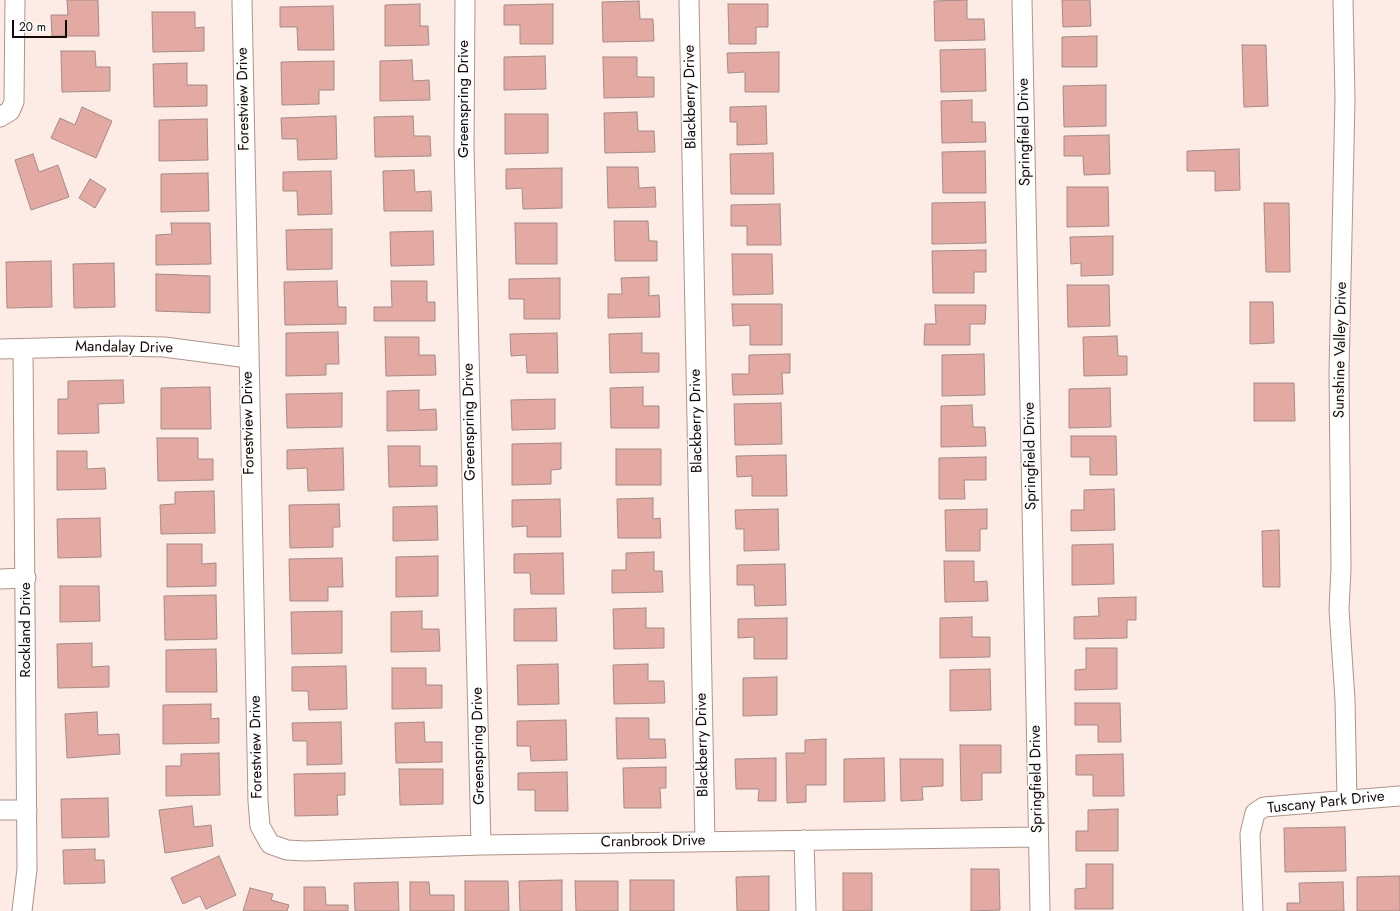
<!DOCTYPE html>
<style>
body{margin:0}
#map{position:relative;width:1400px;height:911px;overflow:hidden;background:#fdece5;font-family:Jost,sans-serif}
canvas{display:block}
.scale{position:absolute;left:12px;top:20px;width:55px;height:18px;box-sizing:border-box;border:2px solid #130a07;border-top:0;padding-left:5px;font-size:12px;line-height:14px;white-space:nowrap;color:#130a07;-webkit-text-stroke:3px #fdfdfd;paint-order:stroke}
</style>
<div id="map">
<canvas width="1400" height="911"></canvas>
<div class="scale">20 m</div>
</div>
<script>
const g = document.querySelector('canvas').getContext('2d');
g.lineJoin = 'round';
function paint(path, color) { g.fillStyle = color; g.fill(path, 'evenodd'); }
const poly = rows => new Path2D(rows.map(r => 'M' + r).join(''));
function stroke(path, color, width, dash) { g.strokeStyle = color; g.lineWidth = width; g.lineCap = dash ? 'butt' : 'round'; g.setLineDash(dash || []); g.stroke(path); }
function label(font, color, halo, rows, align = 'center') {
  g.font = font + ' Jost,sans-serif'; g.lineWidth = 3.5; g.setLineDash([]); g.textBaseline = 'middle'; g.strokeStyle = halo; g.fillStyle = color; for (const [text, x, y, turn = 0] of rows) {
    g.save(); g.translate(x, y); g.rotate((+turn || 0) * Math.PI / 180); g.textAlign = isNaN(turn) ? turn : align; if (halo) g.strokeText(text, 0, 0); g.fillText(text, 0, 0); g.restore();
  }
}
const building = poly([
 [67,0,98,0,99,36,52,36,51,15,68,15,67,0],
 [967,0,967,19,984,19,985,40,935,41,934,1,967,0],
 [1062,0,1090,0,1091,26,1063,27,1062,0],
 [639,1,640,19,653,19,654,41,603,42,602,2,639,1],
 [420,4,420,26,428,26,429,45,385,46,385,5,420,4],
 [553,4,553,44,520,44,520,25,504,25,504,5,553,4],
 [728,4,768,4,768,27,756,27,756,44,729,44,728,4],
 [333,6,334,50,298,50,297,27,280,27,280,7,333,6],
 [152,12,195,12,195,28,204,27,204,51,153,52,152,12],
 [1097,36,1097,67,1062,67,1062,37,1097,36],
 [1242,45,1266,45,1268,106,1244,107,1242,45],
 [985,49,986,91,941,92,940,50,985,49],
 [61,51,95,51,96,67,110,67,110,91,62,92,61,51],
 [779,52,779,92,745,92,745,72,728,73,727,53,779,52],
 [545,56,546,89,504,90,504,57,545,56],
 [603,57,637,57,637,77,654,77,654,97,604,98,603,57],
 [412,60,413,81,429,80,430,100,380,101,380,61,412,60],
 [334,61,334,90,319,90,319,104,282,105,281,62,334,61],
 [187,63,187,85,207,85,207,106,154,107,153,64,187,63],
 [1106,85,1106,126,1064,127,1063,86,1106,85],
 [972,100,972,122,985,122,986,142,942,143,941,101,972,100],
 [766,106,767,144,737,145,737,122,730,122,730,107,766,106],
 [82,107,112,121,96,158,51,138,60,118,75,125,82,107],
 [637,112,638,131,654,131,655,152,605,153,604,113,637,112],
 [505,114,548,114,548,153,505,154,505,114],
 [336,116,337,159,298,160,297,139,282,139,281,118,336,116],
 [413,116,414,136,430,136,431,156,375,157,374,117,413,116],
 [207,119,208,160,159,161,159,120,207,119],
 [1109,135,1110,174,1084,175,1083,156,1064,156,1064,136,1109,135],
 [1239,149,1240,190,1215,191,1215,171,1187,171,1187,151,1239,149],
 [985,151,986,193,943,193,942,152,985,151],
 [773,153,774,194,731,194,730,154,773,153],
 [33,154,39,172,58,165,69,197,31,210,15,160,33,154],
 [607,167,638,167,639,188,655,187,656,207,608,208,607,167],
 [562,168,562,208,523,209,522,188,506,189,506,169,562,168],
 [414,170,415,192,431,191,432,211,384,211,383,171,414,170],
 [331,171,332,214,298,215,297,191,283,191,283,172,331,171],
 [208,173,209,211,161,212,161,174,208,173],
 [90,179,106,189,95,208,79,198,90,179],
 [1067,187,1108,187,1109,226,1067,227,1067,187],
 [985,202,986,243,932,244,932,203,985,202],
 [1264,203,1289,203,1290,272,1266,272,1264,203],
 [780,204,781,245,747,245,747,226,731,226,731,205,780,204],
 [614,221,648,221,649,241,657,241,657,261,615,261,614,221],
 [171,223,210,223,211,264,156,265,156,235,172,234,171,223],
 [515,223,557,223,557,264,516,264,515,223],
 [332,229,332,269,287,270,286,230,332,229],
 [433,231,434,265,391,266,390,232,433,231],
 [1113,236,1113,275,1081,276,1081,263,1071,264,1070,237,1113,236],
 [986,250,986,272,974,272,974,293,933,293,932,251,986,250],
 [732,254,772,254,773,294,733,295,732,254],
 [51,261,52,307,7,308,6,262,51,261],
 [114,263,115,307,74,308,73,264,114,263],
 [156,274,210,276,210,313,156,311,156,274],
 [649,277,649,296,659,295,660,317,608,318,608,294,622,294,621,278,649,277],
 [560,278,560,319,524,319,524,299,509,299,509,279,560,278],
 [337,281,338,307,346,307,346,324,285,325,284,282,337,281],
 [391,281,427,281,427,302,435,302,435,321,374,321,374,307,392,307,391,281],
 [1067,285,1109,285,1110,326,1068,327,1067,285],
 [1250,302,1273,302,1274,343,1250,344,1250,302],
 [732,304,782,304,782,345,750,345,750,325,733,326,732,304],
 [935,305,986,305,985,324,970,324,970,345,924,345,925,324,936,324,935,305],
 [338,332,339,364,326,364,326,375,286,376,286,333,338,332],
 [557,333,558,373,527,373,526,355,511,356,510,334,557,333],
 [642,333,642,353,659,353,659,372,610,373,609,334,642,333],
 [1117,336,1118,356,1127,356,1127,375,1084,376,1083,337,1117,336],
 [385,337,419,337,419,355,435,355,436,375,386,376,385,337],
 [790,354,790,373,782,373,783,394,733,395,732,374,749,374,749,355,790,354],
 [984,354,985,395,942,396,942,355,984,354],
 [123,380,124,403,98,404,99,433,58,434,58,399,68,399,68,381,123,380],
 [1254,383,1294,383,1295,421,1254,421,1254,383],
 [210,387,211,429,161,429,161,388,210,387],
 [643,387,643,406,659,406,659,428,611,428,610,388,643,387],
 [1110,388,1111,427,1069,428,1069,389,1110,388],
 [419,390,419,410,436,409,437,430,387,431,387,391,419,390],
 [342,393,342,427,287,428,286,394,342,393],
 [555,399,555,429,512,430,511,400,555,399],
 [781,403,782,444,735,445,734,404,781,403],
 [972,405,973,427,985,427,986,446,941,447,941,406,972,405],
 [1071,436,1116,436,1117,475,1090,475,1090,457,1071,457,1071,436],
 [157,438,198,438,198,459,213,459,213,480,158,481,157,438],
 [561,443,561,469,551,470,551,484,512,485,512,444,561,443],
 [388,446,420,446,420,466,437,466,437,486,389,487,388,446],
 [343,448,344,490,308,491,307,468,287,469,287,450,343,448],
 [616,449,661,449,661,485,616,485,616,449],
 [57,451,87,451,87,469,105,468,106,489,57,490,57,451],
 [786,455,787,496,752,496,752,476,737,477,736,456,786,455],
 [986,457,986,480,964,480,965,499,939,499,939,458,986,457],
 [1114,489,1115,530,1071,531,1071,510,1084,510,1084,490,1114,489],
 [214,491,215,533,161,534,160,505,175,504,175,492,214,491],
 [653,498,653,519,660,518,661,538,618,538,617,499,653,498],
 [560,499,561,537,527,537,527,526,512,527,512,500,560,499],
 [339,504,340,527,333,527,333,547,290,548,289,505,339,504],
 [437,506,438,540,393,541,393,507,437,506],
 [778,509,779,550,744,551,744,529,736,529,735,510,778,509],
 [987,509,987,529,980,529,980,551,946,551,945,510,987,509],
 [100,518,101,557,58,558,57,519,100,518],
 [1279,530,1280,587,1263,587,1262,531,1279,530],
 [167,544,202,544,202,564,216,563,216,586,167,587,167,544],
 [1113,544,1114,584,1072,585,1072,545,1113,544],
 [654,552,654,571,662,571,663,592,612,593,612,570,626,570,626,553,654,552],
 [563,553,564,594,531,594,530,573,514,573,514,554,563,553],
 [438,556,438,596,396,597,396,557,438,556],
 [342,558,343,587,328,587,328,601,290,601,289,559,342,558],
 [944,561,974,561,974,582,987,581,988,601,945,602,944,561],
 [785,564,786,605,755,606,754,585,737,585,737,565,785,564],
 [60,586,99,586,100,621,60,622,60,586],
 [216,595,217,639,165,640,164,596,216,595],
 [1136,597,1136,620,1127,620,1127,638,1074,639,1074,617,1099,616,1098,598,1136,597],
 [556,608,557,641,514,641,514,609,556,608],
 [646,608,646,628,664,628,664,648,614,649,613,609,646,608],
 [342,611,342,653,292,654,291,612,342,611],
 [422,611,422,629,439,629,440,651,391,652,391,612,422,611],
 [972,617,972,637,990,637,990,657,940,658,940,618,972,617],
 [787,618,787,659,754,659,754,637,738,638,738,619,787,618],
 [92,643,92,667,109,666,109,687,58,688,57,644,92,643],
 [1086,648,1117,648,1117,689,1075,690,1075,670,1086,669,1086,648],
 [216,649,217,692,166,692,166,650,216,649],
 [558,664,559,704,518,705,517,665,558,664],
 [648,664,648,681,664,681,665,703,614,704,613,665,648,664],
 [346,666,347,709,309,710,308,691,292,691,292,667,346,666],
 [392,668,426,668,426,685,442,685,442,708,392,709,392,668],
 [990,669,991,710,950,711,950,670,990,669],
 [777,677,777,715,743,716,743,678,777,677],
 [1075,703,1120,703,1121,742,1098,742,1098,725,1075,725,1075,703],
 [211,704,211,719,219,718,219,743,163,744,163,705,211,704],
 [97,712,98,735,119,734,120,754,67,758,65,714,97,712],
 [616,718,649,718,649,739,665,739,666,758,617,759,616,718],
 [566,720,567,760,531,761,530,746,517,746,517,721,566,720],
 [341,722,342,764,307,765,307,741,293,741,292,723,341,722],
 [424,722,425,742,442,742,442,762,396,763,395,723,424,722],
 [826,739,826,785,806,785,806,802,787,803,786,753,805,753,805,740,826,739],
 [960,745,1001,745,1001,773,982,773,982,800,961,801,960,745],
 [219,753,220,795,166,796,166,766,181,766,181,754,219,753],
 [1123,754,1124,796,1093,796,1093,775,1076,775,1076,755,1123,754],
 [776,758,776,801,758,801,759,789,736,789,735,759,776,758],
 [884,758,885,801,844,802,844,759,884,758],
 [900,759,943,759,943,786,922,787,923,800,901,801,900,759],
 [666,767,666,788,660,788,661,808,624,808,623,768,666,767],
 [399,769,443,769,443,804,400,805,399,769],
 [567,772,568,811,535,811,535,790,518,790,518,773,567,772],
 [345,773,345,795,337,795,338,815,295,816,294,774,345,773],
 [108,798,109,837,62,838,61,799,108,798],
 [192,806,194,827,211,825,213,846,165,853,159,810,192,806],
 [1118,809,1118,851,1076,851,1076,831,1088,831,1088,810,1118,809],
 [1345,827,1346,871,1285,872,1284,828,1345,827],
 [95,849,95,860,104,860,105,883,64,884,63,850,95,849],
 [219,856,236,895,206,909,200,896,183,904,171,878,219,856],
 [1086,864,1113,864,1113,909,1075,909,1075,889,1086,888,1086,864],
 [971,869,999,869,1000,910,971,911,971,869],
 [843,873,872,873,872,911,843,911,843,873],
 [769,876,769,911,737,911,736,877,769,876],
 [1400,876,1400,911,1357,911,1357,877,1400,876],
 [562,880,562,911,520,911,519,881,562,880],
 [630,880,674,880,674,911,630,911,630,880],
 [465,881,508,881,509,911,465,911,465,881],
 [575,881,618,881,618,911,576,911,575,881],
 [398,882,399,911,355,911,354,883,398,882],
 [410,882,429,882,430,895,454,895,454,911,410,911,410,882],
 [1343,882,1344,911,1287,911,1287,903,1300,903,1299,883,1343,882],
 [304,887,325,887,326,905,348,905,348,911,304,911,304,887],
 [250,888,273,894,271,900,289,905,287,911,243,911,250,888]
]);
paint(building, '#e2aaa3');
stroke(building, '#a68a87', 1);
const street = poly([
 [242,0,258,801,260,826,270,844,287,850,305,851,481,845,1038,837],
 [465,0,464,147,481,845],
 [689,0,705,841],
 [1022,0,1040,911],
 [1343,0,1345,99,1339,372,1341,569,1339,609,1345,700,1347,800],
 [0,117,10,111,14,102,15,0],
 [0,349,121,346,164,347,248,358],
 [0,579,26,578],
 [0,810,27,810],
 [804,840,806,911],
 [22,911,27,869,23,349],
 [1253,911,1250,834,1255,813,1264,807,1400,796]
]);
stroke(street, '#ae948b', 21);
stroke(street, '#fff', 19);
label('15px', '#130a07', '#fdfdfd', [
 ["Blackberry Drive",691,97,-91],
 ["Forestview Drive",244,99,-91],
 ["Greenspring Drive",464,99,-90],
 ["Springfield Drive",1025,132,-91],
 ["Mandalay Drive",124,348,1],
 ["Sunshine Valley Drive",1341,350,-89],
 ["Blackberry Drive",697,421,-91],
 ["Greenspring Drive",470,422,-91],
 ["Forestview Drive",249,423,-91],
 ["Springfield Drive",1031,456,-91],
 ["Rockland Drive",26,630,-90],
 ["Blackberry Drive",703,745,-91],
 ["Greenspring Drive",479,746,-91],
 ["Forestview Drive",257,747,-91],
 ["Springfield Drive",1037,779,-91],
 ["Tuscany Park Drive",1326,803,-6],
 ["Cranbrook Drive",653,842,-1]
]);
</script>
